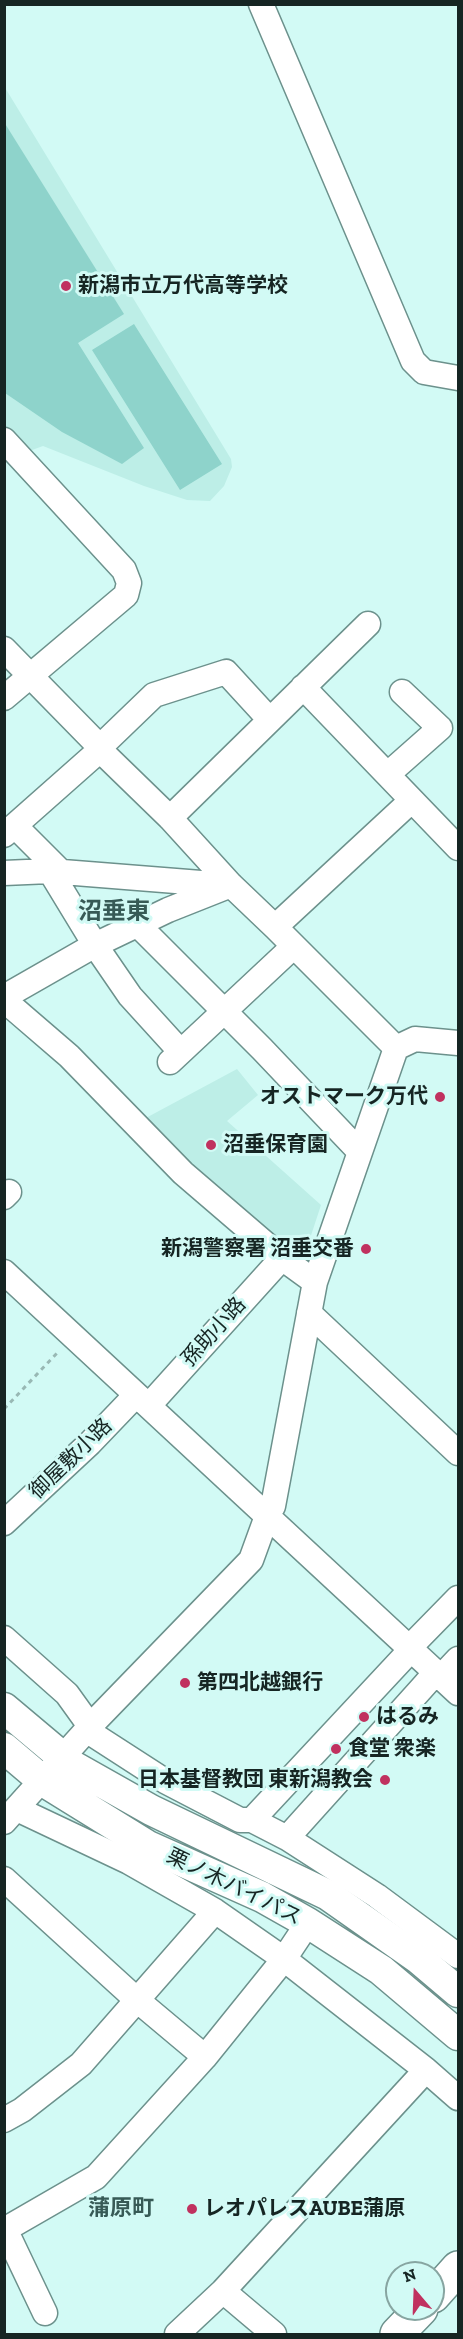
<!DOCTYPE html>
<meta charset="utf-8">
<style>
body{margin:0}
#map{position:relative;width:463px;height:2339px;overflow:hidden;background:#d2faf5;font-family:"Zilla Slab",serif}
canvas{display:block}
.frame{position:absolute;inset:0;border:6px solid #162523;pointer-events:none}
.north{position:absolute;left:385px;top:2261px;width:60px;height:60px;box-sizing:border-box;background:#d2faf5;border:2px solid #87a5a1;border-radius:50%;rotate:341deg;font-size:16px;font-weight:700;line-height:24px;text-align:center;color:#162523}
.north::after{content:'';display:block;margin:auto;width:21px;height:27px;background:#c0315f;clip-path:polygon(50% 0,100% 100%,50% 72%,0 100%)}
</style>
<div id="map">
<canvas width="463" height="2339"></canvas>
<div class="frame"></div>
<div class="north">N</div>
</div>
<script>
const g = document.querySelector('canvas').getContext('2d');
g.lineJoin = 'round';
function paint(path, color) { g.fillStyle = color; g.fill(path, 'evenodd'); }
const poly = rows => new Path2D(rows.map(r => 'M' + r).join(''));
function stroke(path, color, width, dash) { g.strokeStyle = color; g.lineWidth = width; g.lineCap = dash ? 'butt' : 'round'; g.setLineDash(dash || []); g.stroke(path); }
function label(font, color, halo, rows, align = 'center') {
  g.font = font + ' "Zilla Slab","Noto Sans JP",serif'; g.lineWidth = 6; g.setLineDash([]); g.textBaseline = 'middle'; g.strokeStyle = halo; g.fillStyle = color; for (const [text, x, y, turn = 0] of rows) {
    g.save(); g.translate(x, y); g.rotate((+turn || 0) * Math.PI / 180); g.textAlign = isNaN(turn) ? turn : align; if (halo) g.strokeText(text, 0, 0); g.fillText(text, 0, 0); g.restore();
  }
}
paint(poly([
 [4,86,231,459,232,467,224,486,210,501,187,500,144,486,43,446,24,453,5,430],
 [237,1069,258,1095,227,1121,321,1205,301,1266,190,1171,144,1119]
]), '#bdeee7');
paint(poly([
 [4,122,124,314,78,343,144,448,122,464,62,432,5,393],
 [134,324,222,464,180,490,92,350]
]), '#8ed3cb');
const minor = poly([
 [261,4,413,361,424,372,458,378],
 [4,440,124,570,129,583,126,595,4,698],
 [4,649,100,747,100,750,170,818,231,885,275,927,396,1048,315,1282,273,1506,267,1516,251,1560,94,1722,4,1822],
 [303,687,458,848],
 [100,747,154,695,226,672,270,720],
 [388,774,440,728,402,692],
 [170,818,368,624],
 [15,826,62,873],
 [4,835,100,750],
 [50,871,95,945,130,996,180,1051],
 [4,873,50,871,226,885],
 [138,925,262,1049,359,1151],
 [275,927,411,801],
 [4,997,95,945,168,910,231,885],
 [4,1000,69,1056,183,1173,282,1258,315,1282],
 [396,1048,415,1039,458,1043],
 [170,1062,294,946],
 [4,1197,9,1192],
 [4,1272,458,1693],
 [309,1313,458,1453],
 [152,1409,152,1402,282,1258],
 [4,1523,90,1443,136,1395],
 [4,1638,67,1694,90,1726],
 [86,1730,165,1781,240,1820,252,1820,287,1838,377,1896,458,1956],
 [17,1809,129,1862,215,1911,284,1959,426,2070,458,2098],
 [252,1820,405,1656,410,1647,458,1598],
 [287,1838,422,1688,430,1679,441,1677,458,1659],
 [4,1879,137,2000,205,2057],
 [4,2120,22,2110,81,2064,215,1911],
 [4,2227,45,2313],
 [4,2230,96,2177,205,2057,284,1959,308,1923],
 [223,2291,274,2334],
 [177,2334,223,2291,426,2070]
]);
const major = poly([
 [4,1708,73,1766,151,1810,328,1895,419,1959,458,1992],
 [4,1748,43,1781,148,1846,262,1897,308,1923,381,1970,458,2035]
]);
const highway = poly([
 [433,2296,458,2268],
 [397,2334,421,2309]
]);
stroke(minor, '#6c918c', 27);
stroke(major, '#6c918c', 33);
stroke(highway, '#6c918c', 36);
stroke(poly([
 [4,1409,59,1351]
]), '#98b8b4', 3, [4.5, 4.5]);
stroke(minor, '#fff', 24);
stroke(major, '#fff', 30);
stroke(highway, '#fff', 33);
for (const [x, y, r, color] of [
 [66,286,6,"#c0315f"],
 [440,1097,6,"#c0315f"],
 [211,1145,6,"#c0315f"],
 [366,1249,6,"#c0315f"],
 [185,1683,6,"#c0315f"],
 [364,1717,6,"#c0315f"],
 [336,1749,6,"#c0315f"],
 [385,1780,6,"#c0315f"],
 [192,2209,6,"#c0315f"]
]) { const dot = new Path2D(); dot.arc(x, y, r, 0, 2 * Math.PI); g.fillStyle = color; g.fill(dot); stroke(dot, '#d2faf5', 2); }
label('bold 21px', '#162523', '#d2faf5', [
 ["新潟市立万代高等学校",78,286],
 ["オストマーク万代",428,1097,"right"],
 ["沼垂保育園",223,1145],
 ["新潟警察署 沼垂交番",354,1249,"right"],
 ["第四北越銀行",197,1683],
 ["はるみ",376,1717],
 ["食堂 衆楽",348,1749],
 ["日本基督教団 東新潟教会",373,1780,"right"],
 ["レオパレスAUBE蒲原",204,2209]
], 'left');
label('21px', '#162523', '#d2faf5', [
 ["孫助小路",214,1332,-48],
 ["御屋敷小路",71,1459,-44],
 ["栗ノ木バイパス",234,1887,26]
]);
label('bold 22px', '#375a56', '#d2faf5', [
 ["蒲原町",121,2209]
]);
label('bold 24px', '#375a56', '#d2faf5', [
 ["沼垂東",114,912]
]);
</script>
